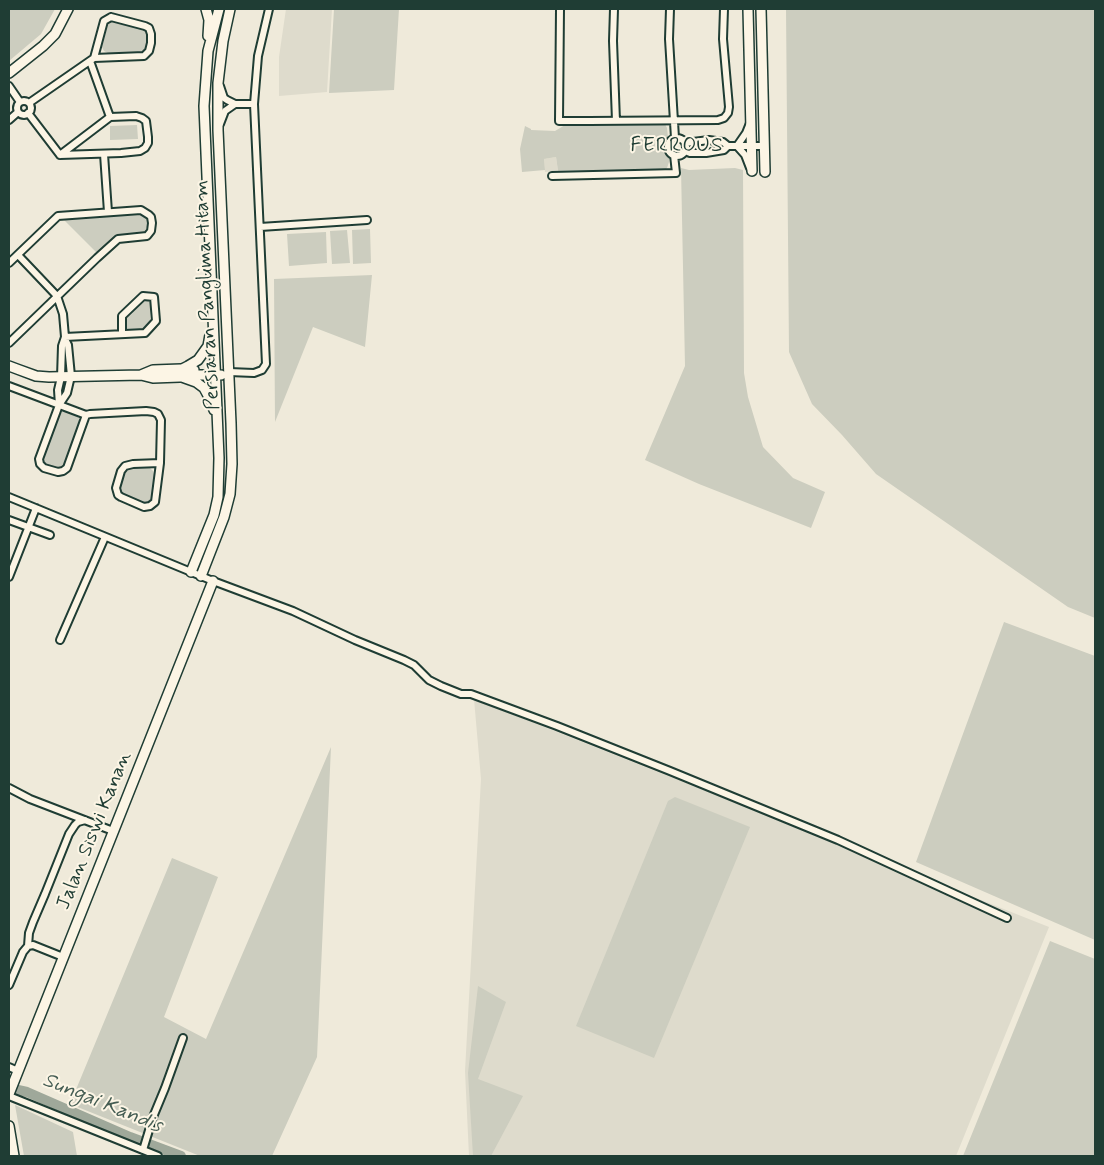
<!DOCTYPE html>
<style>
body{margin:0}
#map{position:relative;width:1104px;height:1165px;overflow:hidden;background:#efeada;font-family:Mynerve,sans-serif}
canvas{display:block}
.frame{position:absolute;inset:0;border:10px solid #1f3d34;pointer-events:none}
</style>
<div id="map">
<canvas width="1104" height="1165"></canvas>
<div class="frame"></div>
</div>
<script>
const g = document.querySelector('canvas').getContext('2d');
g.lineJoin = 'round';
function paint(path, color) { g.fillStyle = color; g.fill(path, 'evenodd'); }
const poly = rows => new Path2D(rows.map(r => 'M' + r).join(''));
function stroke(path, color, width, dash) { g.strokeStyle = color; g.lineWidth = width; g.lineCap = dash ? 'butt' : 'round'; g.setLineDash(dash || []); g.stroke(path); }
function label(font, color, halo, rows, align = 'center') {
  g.font = font + ' Mynerve,sans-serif'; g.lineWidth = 4; g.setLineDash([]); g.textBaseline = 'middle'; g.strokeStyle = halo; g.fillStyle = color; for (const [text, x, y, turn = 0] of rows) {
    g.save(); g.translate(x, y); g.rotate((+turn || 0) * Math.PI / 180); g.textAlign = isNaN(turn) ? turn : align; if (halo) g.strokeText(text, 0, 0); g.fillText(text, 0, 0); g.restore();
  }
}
paint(poly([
 [286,9,332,9,327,92,279,96,279,57],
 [556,157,558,171,545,172,544,159],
 [474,699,1049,927,956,1156,469,1156,465,1071,481,779]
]), '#dedbcc');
paint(poly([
 [9,9,55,9,41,34,9,61],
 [334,9,399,9,394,90,329,93],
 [786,9,1095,9,1095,618,1068,607,876,474,842,435,812,404,789,352],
 [115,20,143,27,147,34,148,38,148,43,145,51,142,52,110,54,104,51,102,47,108,25,111,21],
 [660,123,665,124,667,128,668,137,665,145,666,152,669,156,669,162,667,168,663,171,570,173,569,171,558,171,556,157,544,159,545,170,522,172,520,149,525,126,531,129,531,130,555,131,565,125],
 [137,125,138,139,110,140,110,126],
 [681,168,689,170,735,168,743,170,744,373,748,397,763,447,793,478,825,492,811,528,699,484,645,460,685,366],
 [140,215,143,215,147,219,147,227,144,232,118,235,115,236,97,253,63,219],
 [370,229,371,263,353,264,352,230],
 [347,230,350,263,332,264,330,231],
 [326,232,327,263,289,266,287,234],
 [372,275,365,347,313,327,275,422,274,279],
 [143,300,149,300,150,301,150,321,143,329,132,331,127,329,126,324,126,318],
 [67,411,76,414,79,418,79,424,64,466,61,469,56,470,46,466,42,462,42,458,57,416,62,412],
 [149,467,153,471,155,476,151,500,150,502,146,503,122,495,119,491,119,488,126,469,129,468],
 [1004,622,1095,656,1095,940,916,862],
 [331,747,317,1057,272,1156,200,1156,70,1104,172,858,218,877,164,1017,206,1039],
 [675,797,750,827,654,1058,576,1026,668,801],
 [1050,941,1095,959,1095,1156,963,1156],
 [478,986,506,1002,478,1079,523,1096,491,1156,473,1156,468,1073],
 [15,1105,73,1132,77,1156,24,1156]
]), '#cccdbf');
stroke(poly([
 [9,1088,27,1092,130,1137,181,1156]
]), '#9fa89a', 10);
const street = poly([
 [560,9,559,121,589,121,718,120,724,118,728,113,729,107,723,39,724,9],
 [614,9,613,41,616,121],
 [670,9,669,39,675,138],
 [111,17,145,26,149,28,151,34,151,43,149,51,144,56,94,58,104,21,111,17],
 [90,61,110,117],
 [9,86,20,102],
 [220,86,224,98,227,100,235,104,254,104],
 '17 108a7 7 0 1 1 14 0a7 7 0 1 1-14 0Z',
 [29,103,94,58],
 [28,113,60,155],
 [136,116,142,118,146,121,148,137,148,143,145,148,140,151,121,153,60,155,110,117,136,116],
 [9,120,18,112],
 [750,123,746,133,737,146,745,155,750,168],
 [220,124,225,111,235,104],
 '668 147a9 9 0 1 1 18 0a9 9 0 1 1-18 0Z',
 [685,143,709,140,723,142,728,146,764,146],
 [685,151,690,153,706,153,724,150,728,146],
 [104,154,108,212],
 [552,176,676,173,674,155],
 [260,227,367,220],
 [18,255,57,296,63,314,65,337,62,346,61,377,58,390,59,405],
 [9,263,58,216,141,210,149,215,151,217,152,223,151,231,147,236,118,239,97,258,9,343],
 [65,337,145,333,156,321,154,297,143,296,122,316,122,333],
 [65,339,68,345,71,376,67,393,59,405,39,459,40,464,44,468,58,472,63,471,67,468,86,415],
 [229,372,254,373,262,370,266,364,254,104,258,56,269,9],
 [9,386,86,415,90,414,146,411,154,412,158,414,161,420,160,463,155,502,150,506,144,507,121,497,118,495,116,488,121,471,125,466,133,464,160,463],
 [9,497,213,581,293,611,355,640,404,660,414,665,429,680,441,686,461,694,471,694,557,726,670,771,838,840,1007,918],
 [9,520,50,535],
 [9,577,36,508],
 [60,640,105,537],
 [9,788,30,799,113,831],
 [28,946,29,933,33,922,45,894,69,834,75,825,78,822,85,820],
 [9,985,23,952,28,946,33,945,63,957],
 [9,1067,18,1071],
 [9,1096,158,1156],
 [143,1150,153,1117,165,1088,183,1038]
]);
const secondary = poly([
 [206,9,209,20,208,36],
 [748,9,752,171],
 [761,9,765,172],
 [9,73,43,46,55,34,68,9],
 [9,366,17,369,36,376,49,377,141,375,153,378,180,377,188,375,221,375],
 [182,369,188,366,198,360,208,346,210,335],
 [141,375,153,370,181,369,194,370],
 [182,377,196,382,204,388,210,399,214,410],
 [191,572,214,515,218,497,219,458,204,106,208,51,219,9],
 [201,576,224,517,230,494,232,464,231,423,218,130,218,83,223,41,230,9],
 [9,1094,213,581],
 [9,1126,14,1156]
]);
stroke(street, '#1f3d34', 10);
stroke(secondary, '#1f3d34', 12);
stroke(street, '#fcf5e5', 6);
stroke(secondary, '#fcf5e5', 9);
label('20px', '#1f3d34', '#fcf5e5', [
 ["Persiaran Panglima Hitam",208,295,-93],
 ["Jalan Siswi Kanan",95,831,-68]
]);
g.letterSpacing = '1px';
label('21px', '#1f3d34', '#fcf5e5', [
 ["FERROUS",677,147]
]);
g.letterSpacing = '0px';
label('italic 21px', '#455d53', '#fcf5e5', [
 ["Sungai Kandis",102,1104,22]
]);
</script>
